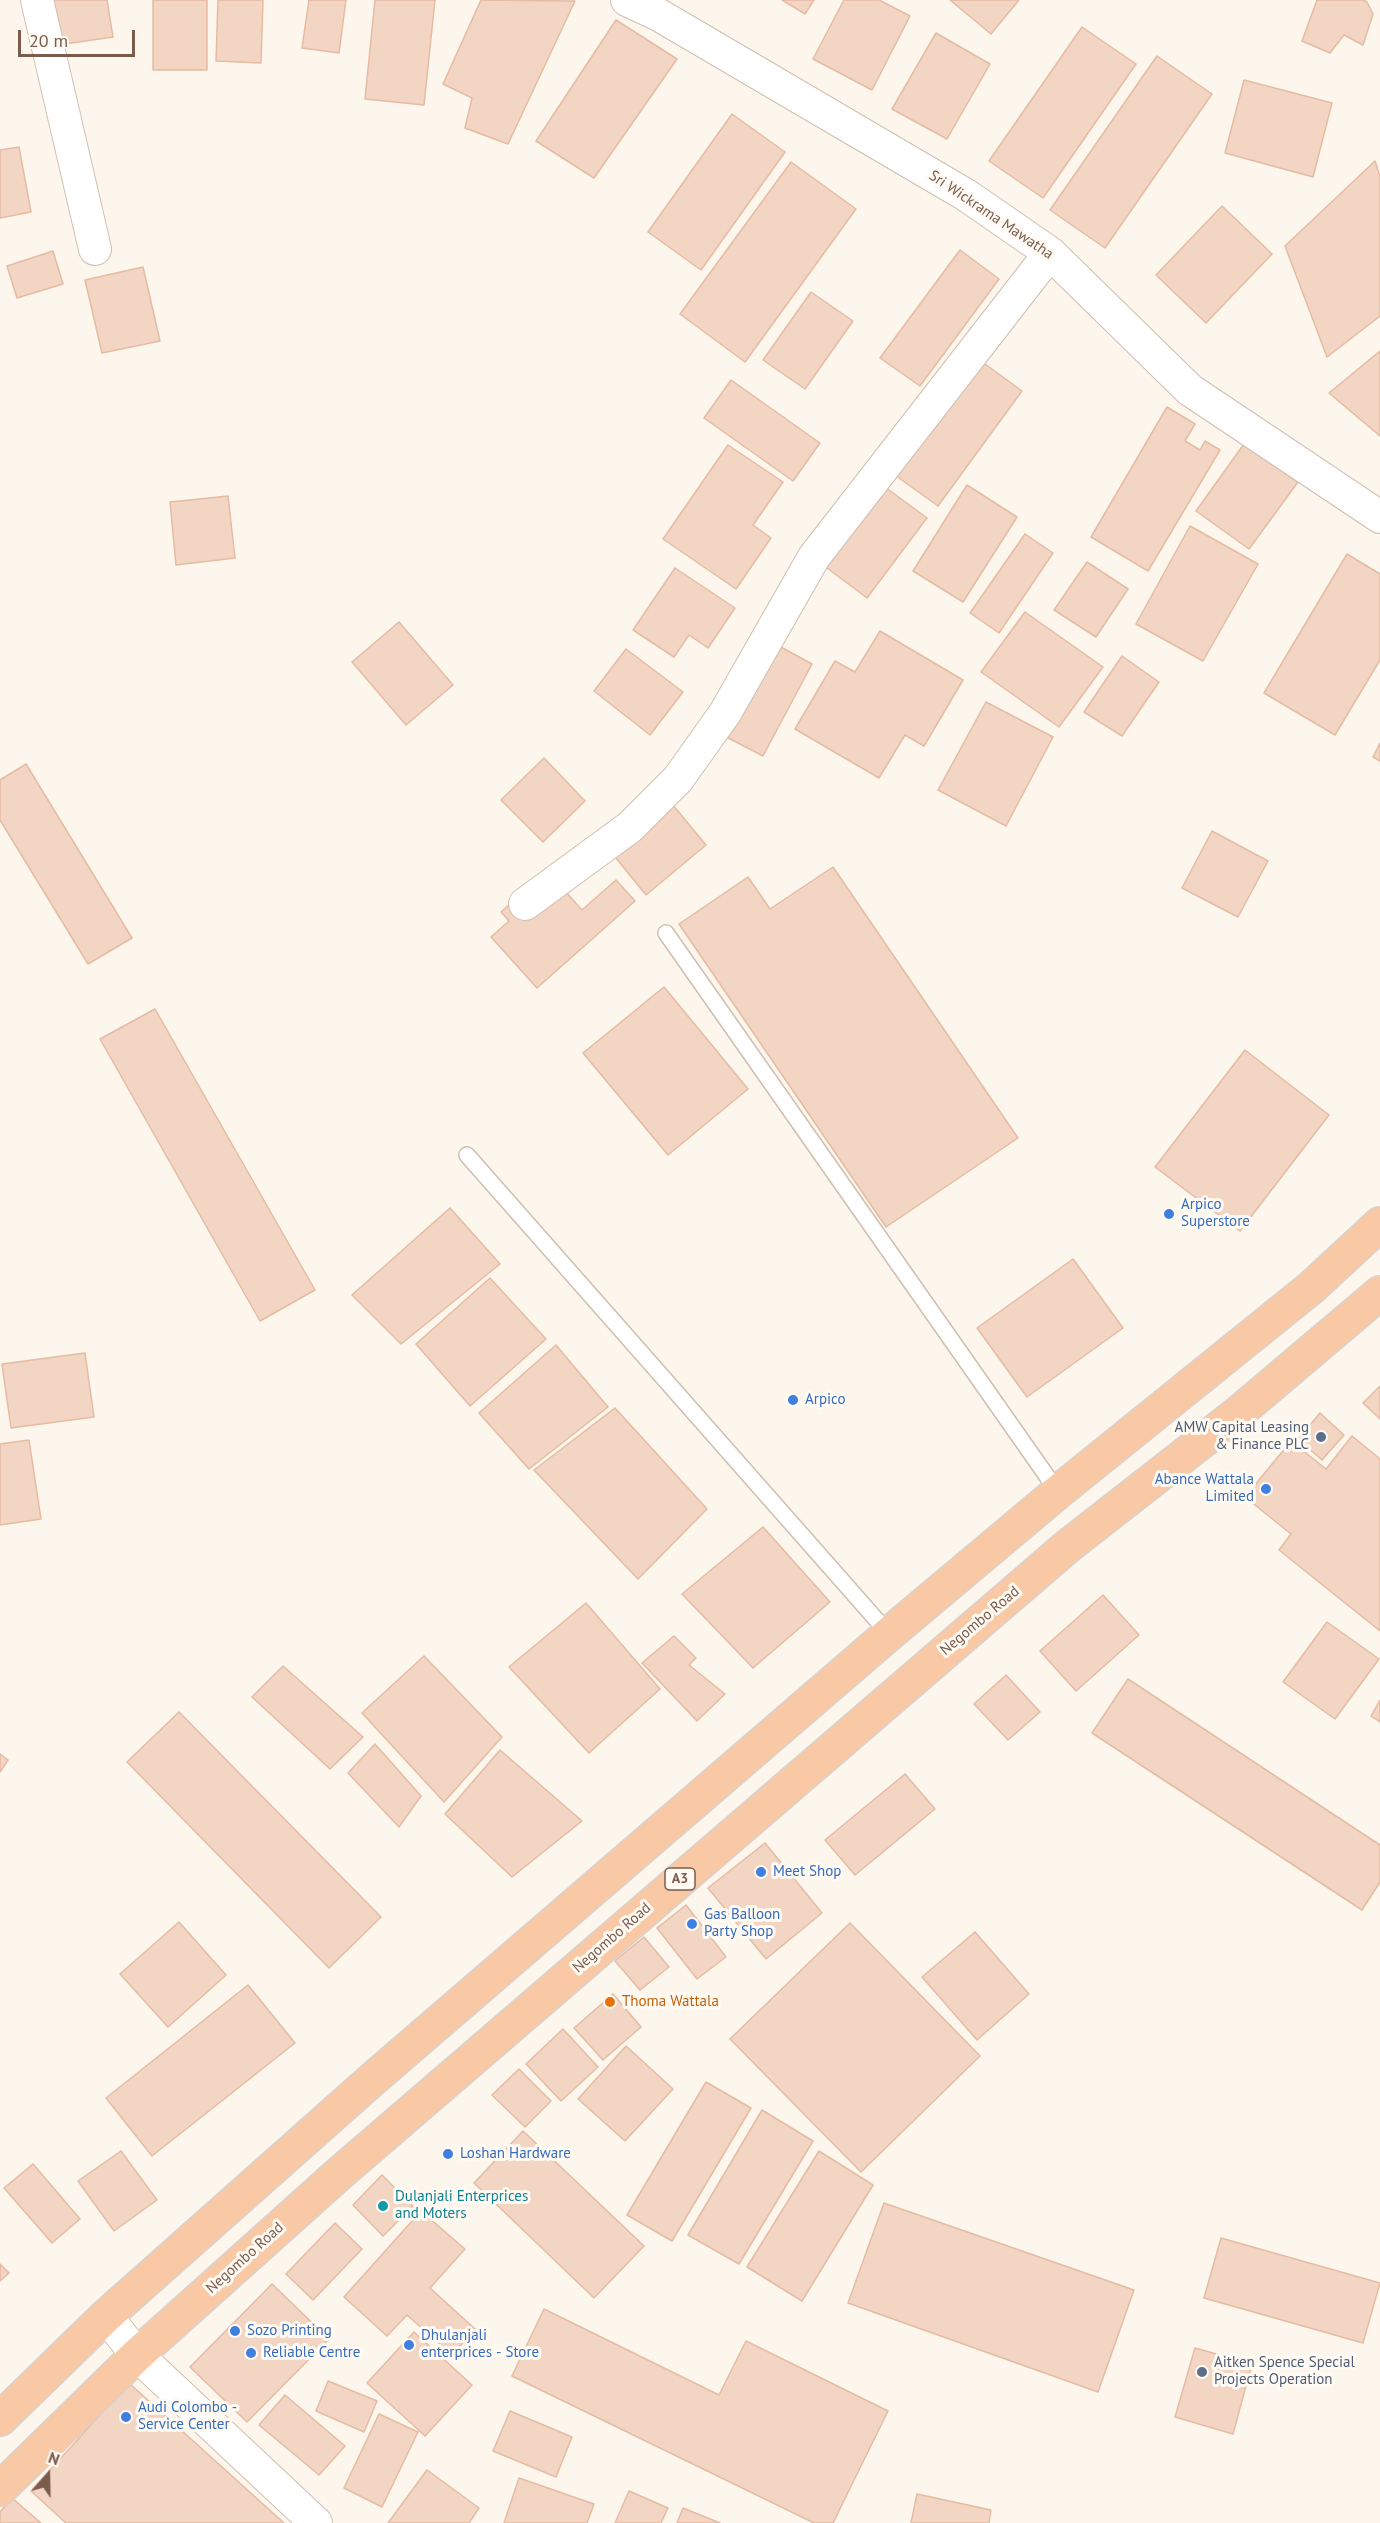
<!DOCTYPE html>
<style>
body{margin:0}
#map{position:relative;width:1380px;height:2523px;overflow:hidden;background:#fdf6ec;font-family:"PT Sans",sans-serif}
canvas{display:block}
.north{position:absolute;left:18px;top:2445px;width:60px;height:60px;-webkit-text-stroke:4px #fffaf3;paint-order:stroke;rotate:20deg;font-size:16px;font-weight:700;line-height:24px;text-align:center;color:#7a5c4d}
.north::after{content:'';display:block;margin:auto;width:21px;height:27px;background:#7a5c4d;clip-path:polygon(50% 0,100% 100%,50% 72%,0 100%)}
.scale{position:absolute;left:18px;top:30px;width:117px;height:27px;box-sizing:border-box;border:3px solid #7a5c4d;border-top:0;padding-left:8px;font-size:18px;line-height:21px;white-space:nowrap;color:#7a5c4d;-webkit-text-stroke:4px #fffaf3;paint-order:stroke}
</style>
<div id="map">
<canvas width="1380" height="2523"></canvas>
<div class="north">N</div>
<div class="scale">20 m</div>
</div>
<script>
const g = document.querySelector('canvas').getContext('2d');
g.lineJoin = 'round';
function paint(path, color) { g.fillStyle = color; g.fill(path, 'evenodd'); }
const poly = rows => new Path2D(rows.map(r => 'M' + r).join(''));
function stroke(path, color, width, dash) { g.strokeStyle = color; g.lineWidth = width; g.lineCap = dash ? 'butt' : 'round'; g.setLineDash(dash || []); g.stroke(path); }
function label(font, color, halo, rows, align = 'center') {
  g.font = font + ' "PT Sans",sans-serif'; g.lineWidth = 6; g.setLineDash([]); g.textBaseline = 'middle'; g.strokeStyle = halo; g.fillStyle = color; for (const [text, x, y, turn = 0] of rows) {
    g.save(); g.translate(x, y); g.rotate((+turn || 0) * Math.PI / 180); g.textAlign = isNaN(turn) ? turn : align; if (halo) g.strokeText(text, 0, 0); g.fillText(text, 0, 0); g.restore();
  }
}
const building = poly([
 [51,0,107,0,113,37,58,45,51,0],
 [153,0,207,0,207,70,153,70,153,0],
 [218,0,263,0,261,63,216,61,218,0],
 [309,0,346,0,339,53,302,48,309,0],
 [375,0,435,0,424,105,365,99,375,0],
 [481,0,575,1,508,144,465,128,472,98,443,84,481,0],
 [782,0,814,0,805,14,782,0],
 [844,0,879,0,910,16,872,90,813,59,844,0],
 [950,0,1019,0,991,34,950,0],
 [1317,0,1363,0,1367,2,1373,14,1363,45,1344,35,1330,53,1302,41,1317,0],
 [616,20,677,59,594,178,536,141,616,20],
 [1082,27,1136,64,1043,198,989,161,1082,27],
 [936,33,990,64,947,139,892,109,936,33],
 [1157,56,1212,94,1105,248,1050,210,1157,56],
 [1244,80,1332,103,1313,177,1225,153,1244,80],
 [732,114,785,152,701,270,648,232,732,114],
 [19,147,31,212,0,218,0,150,19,147],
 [1375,161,1380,176,1380,316,1327,357,1285,246,1375,161],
 [791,162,856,209,745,362,680,314,791,162],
 [1222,206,1272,254,1206,323,1156,275,1222,206],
 [960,250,999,279,920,386,880,358,960,250],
 [53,251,63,284,17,298,7,266,53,251],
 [143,267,160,341,102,353,85,280,143,267],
 [811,292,853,321,805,389,763,360,811,292],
 [1380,351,1380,436,1329,393,1380,351],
 [970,353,1022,391,938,506,885,468,970,353],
 [731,380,820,443,793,481,704,418,731,380],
 [1167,407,1195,424,1185,441,1200,450,1205,441,1220,450,1148,571,1091,537,1167,407],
 [1244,444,1298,482,1249,549,1196,511,1244,444],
 [728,445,783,482,753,525,771,538,736,589,663,539,728,445],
 [870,476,927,518,867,598,811,556,870,476],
 [967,485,1017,517,963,602,913,571,967,485],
 [228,496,235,558,176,565,170,502,228,496],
 [1190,526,1258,564,1203,661,1136,624,1190,526],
 [1025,534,1053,553,999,633,970,613,1025,534],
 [1347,554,1380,574,1380,660,1335,735,1264,693,1347,554],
 [1087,562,1128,589,1096,637,1054,610,1087,562],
 [675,568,735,608,708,648,689,635,674,657,633,630,675,568],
 [1025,612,1103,667,1059,727,981,672,1025,612],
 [399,622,453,685,406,725,352,662,399,622],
 [880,631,963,680,924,746,905,735,879,778,795,729,835,661,855,672,880,631],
 [759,635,812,664,763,756,709,728,759,635],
 [626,649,683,692,650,735,594,691,626,649],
 [1122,656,1159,682,1122,736,1084,712,1122,656],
 [986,702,1053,737,1006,826,938,790,986,702],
 [1380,743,1380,761,1373,757,1380,743],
 [544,758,585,801,543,842,501,800,544,758],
 [26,764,132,938,88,964,0,820,0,780,26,764],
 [658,787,706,845,646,895,598,836,658,787],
 [1212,831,1268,861,1238,917,1182,888,1212,831],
 [833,867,1018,1138,886,1227,679,924,748,877,770,909,833,867],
 [616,880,635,901,537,988,491,937,509,921,501,912,525,891,556,881,582,910,616,880],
 [664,987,748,1089,668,1155,583,1053,664,987],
 [155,1009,315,1290,260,1321,100,1039,155,1009],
 [1245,1050,1329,1115,1240,1231,1155,1167,1245,1050],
 [450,1208,500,1264,401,1344,352,1295,450,1208],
 [1073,1259,1123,1328,1027,1397,977,1328,1073,1259],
 [490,1278,546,1339,470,1406,416,1344,490,1278],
 [556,1345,608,1407,529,1469,479,1413,556,1345],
 [85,1353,94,1417,11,1428,2,1364,85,1353],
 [1380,1386,1380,1419,1363,1403,1380,1386],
 [615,1408,707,1509,638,1579,534,1470,615,1408],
 [1320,1413,1344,1435,1322,1460,1298,1439,1320,1413],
 [1352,1436,1380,1459,1380,1631,1279,1550,1291,1534,1245,1497,1291,1441,1326,1469,1352,1436],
 [29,1440,41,1519,0,1525,0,1444,29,1440],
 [763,1527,830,1602,753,1668,682,1594,763,1527],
 [1103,1595,1139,1635,1076,1691,1040,1651,1103,1595],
 [586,1603,660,1689,589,1753,509,1667,586,1603],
 [1327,1622,1379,1659,1335,1719,1283,1682,1327,1622],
 [674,1636,696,1658,689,1665,725,1694,697,1721,642,1663,674,1636],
 [424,1656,502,1737,444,1802,362,1713,424,1656],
 [283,1666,363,1737,330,1769,252,1697,283,1666],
 [1006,1675,1040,1712,1008,1740,974,1704,1006,1675],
 [1128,1679,1380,1845,1380,1882,1362,1910,1092,1733,1128,1679],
 [1380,1700,1380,1722,1371,1716,1380,1700],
 [179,1712,381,1917,329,1968,127,1762,179,1712],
 [375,1744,421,1796,399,1827,348,1773,375,1744],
 [500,1750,582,1821,512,1877,445,1814,500,1750],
 [0,1754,8,1760,0,1772,0,1754],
 [905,1774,935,1809,855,1875,825,1840,905,1774],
 [765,1843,822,1913,766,1959,708,1888,765,1843],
 [686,1905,726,1957,697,1979,657,1928,686,1905],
 [179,1922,226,1975,168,2027,120,1974,179,1922],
 [850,1923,980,2056,861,2172,730,2039,850,1923],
 [975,1932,1029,1994,977,2040,922,1977,975,1932],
 [644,1937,669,1967,640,1990,615,1961,644,1937],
 [248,1985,295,2043,152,2156,106,2098,248,1985],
 [613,1994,641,2027,603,2060,574,2028,613,1994],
 [563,2029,598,2067,561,2101,526,2064,563,2029],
 [626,2046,673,2089,625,2141,578,2099,626,2046],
 [519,2069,551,2101,525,2127,492,2095,519,2069],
 [706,2082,751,2108,672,2241,627,2215,706,2082],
 [762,2110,813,2141,739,2264,688,2235,762,2110],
 [523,2131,644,2246,594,2298,474,2183,523,2131],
 [121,2151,157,2200,114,2231,78,2181,121,2151],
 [819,2151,873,2185,802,2301,747,2267,819,2151],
 [33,2164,80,2219,52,2243,4,2188,33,2164],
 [382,2175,413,2206,383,2236,353,2205,382,2175],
 [884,2203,1134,2290,1098,2392,848,2303,884,2203],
 [421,2211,465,2249,430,2288,475,2329,452,2355,407,2315,387,2336,344,2297,421,2211],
 [335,2223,362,2249,313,2300,286,2274,335,2223],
 [1221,2238,1380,2283,1363,2343,1204,2298,1221,2238],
 [0,2264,9,2273,0,2281,0,2264],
 [272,2284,329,2339,247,2422,190,2367,272,2284],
 [544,2309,719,2395,746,2341,888,2411,833,2523,814,2523,512,2376,544,2309],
 [414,2332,472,2385,425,2436,367,2383,414,2332],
 [1195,2348,1252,2364,1233,2434,1175,2417,1195,2348],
 [328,2381,377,2401,364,2432,316,2411,328,2381],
 [129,2383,284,2523,66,2523,31,2491,129,2383],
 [285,2395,345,2446,319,2475,259,2425,285,2395],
 [510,2411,572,2437,556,2477,493,2451,510,2411],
 [379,2414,418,2432,382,2507,344,2488,379,2414],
 [427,2470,479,2508,469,2523,388,2523,427,2470],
 [519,2478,594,2504,587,2523,504,2523,519,2478],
 [629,2491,668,2508,661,2523,615,2523,629,2491],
 [917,2494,991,2510,989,2523,911,2523,917,2494],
 [12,2498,41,2523,0,2523,0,2512,12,2498],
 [683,2508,720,2523,677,2523,683,2508]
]);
paint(building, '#f3d5c3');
stroke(building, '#e6bba3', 1.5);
const service = poly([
 [666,933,1058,1492],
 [467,1155,889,1634]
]);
const minor = poly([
 [37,0,95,249],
 [627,0,659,15,966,195,1050,253,1190,390,1380,517],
 [525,904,630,827,678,779,725,713,814,557,1050,253],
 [106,2316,137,2355,316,2523]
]);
const trunk = poly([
 [0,2419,106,2316,374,2078,889,1634,1058,1492,1312,1287,1380,1224],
 [0,2489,137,2355,340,2173,1068,1546,1237,1414,1380,1293]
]);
stroke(service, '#d1beb0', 18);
stroke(minor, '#d1beb0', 34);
stroke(trunk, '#dad1cd', 36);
stroke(service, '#fff', 15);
stroke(minor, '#fff', 32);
stroke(trunk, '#f9c8a4', 33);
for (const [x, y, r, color] of [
 [1169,1214,6,"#3f7fe0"],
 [793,1400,6,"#3f7fe0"],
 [1321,1437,6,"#5c6f8a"],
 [1266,1489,6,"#3f7fe0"],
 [761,1872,6,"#3f7fe0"],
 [692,1924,6,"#3f7fe0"],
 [610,2002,6,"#e8710a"],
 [448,2154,6,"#3f7fe0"],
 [383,2206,6,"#0f9aa8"],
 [235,2331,6,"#3f7fe0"],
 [409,2345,6,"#3f7fe0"],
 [251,2353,6,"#3f7fe0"],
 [1202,2372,6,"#5c6f8a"],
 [126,2417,6,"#3f7fe0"]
]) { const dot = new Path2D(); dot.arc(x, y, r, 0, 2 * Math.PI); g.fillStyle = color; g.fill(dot); stroke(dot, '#fffaf3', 2); }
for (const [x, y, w] of [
 [680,1879,30]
]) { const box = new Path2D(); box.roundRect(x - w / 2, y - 11, w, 22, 4.5); g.fillStyle = '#fffaf3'; g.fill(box); stroke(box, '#7a5c4d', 1.5); }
label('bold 14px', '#7a5c4d', null, [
 ["A3",680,1879]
]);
label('15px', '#7a5c4d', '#fffaf3', [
 ["Sri Wickrama Mawatha",991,215,34],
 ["Negombo Road",980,1621,-40],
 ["Negombo Road",612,1938,-41],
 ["Negombo Road",245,2258,-42]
]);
label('15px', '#366cbe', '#fffaf3', [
 ["Arpico",1181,1205],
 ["Superstore",1181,1222],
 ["Arpico",805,1400],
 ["Abance Wattala",1254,1480,"right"],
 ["Limited",1254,1497,"right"],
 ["Meet Shop",773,1872],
 ["Gas Balloon",704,1915],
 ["Party Shop",704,1932],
 ["Loshan Hardware",460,2154],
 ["Sozo Printing",247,2331],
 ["Dhulanjali",421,2336],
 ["enterprices - Store",421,2353],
 ["Reliable Centre",263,2353],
 ["Audi Colombo -",138,2408],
 ["Service Center",138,2425]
], 'left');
label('15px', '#4e5e75', '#fffaf3', [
 ["AMW Capital Leasing",1309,1428],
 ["& Finance PLC",1309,1445],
 ["Aitken Spence Special",1214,2363,"left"],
 ["Projects Operation",1214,2380,"left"]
], 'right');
label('15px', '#c56008', '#fffaf3', [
 ["Thoma Wattala",622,2002]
], 'left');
label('15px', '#0d838f', '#fffaf3', [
 ["Dulanjali Enterprices",395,2197],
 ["and Moters",395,2214]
], 'left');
</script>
